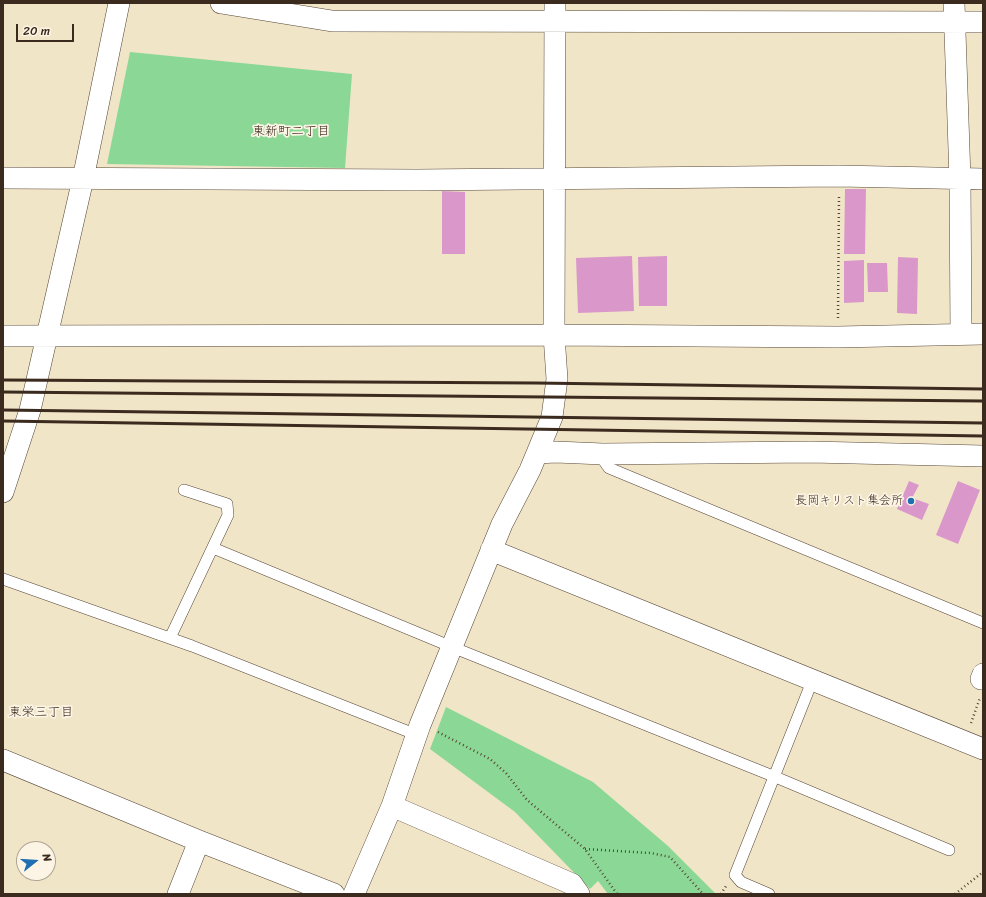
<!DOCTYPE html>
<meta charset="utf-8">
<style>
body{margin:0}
#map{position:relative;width:986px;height:897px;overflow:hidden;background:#f1e5c7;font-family:Sriracha,sans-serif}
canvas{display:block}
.frame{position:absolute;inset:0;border:4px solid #3b2a1e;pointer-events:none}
.north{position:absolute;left:16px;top:841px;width:40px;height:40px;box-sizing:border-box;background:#fcf5e5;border:1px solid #afa495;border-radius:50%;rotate:73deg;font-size:11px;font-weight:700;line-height:16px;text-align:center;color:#3b2a1e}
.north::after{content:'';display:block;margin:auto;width:14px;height:18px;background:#1f6fb2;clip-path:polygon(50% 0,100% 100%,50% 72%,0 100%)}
.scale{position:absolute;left:16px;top:24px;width:58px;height:18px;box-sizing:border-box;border:2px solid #3b2a1e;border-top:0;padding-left:5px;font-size:12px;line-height:14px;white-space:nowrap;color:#3b2a1e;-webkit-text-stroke:3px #fcf5e5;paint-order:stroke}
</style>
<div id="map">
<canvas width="986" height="897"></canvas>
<div class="frame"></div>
<div class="north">N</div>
<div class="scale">20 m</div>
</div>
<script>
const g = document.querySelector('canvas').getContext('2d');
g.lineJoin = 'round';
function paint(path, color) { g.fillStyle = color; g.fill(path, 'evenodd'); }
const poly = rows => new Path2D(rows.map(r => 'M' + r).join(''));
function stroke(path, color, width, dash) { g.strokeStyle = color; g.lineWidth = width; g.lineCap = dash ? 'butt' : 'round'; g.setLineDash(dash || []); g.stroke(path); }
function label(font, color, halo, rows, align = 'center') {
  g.font = font + ' Sriracha,"Klee One",sans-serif'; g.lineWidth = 3.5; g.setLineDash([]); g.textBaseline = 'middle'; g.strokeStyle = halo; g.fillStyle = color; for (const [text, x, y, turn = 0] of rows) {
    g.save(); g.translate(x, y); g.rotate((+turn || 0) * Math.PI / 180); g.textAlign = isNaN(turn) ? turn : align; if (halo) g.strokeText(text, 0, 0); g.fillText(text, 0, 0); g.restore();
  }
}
paint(poly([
 [130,52,352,74,345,168,107,164],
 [446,707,593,782,668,846,716,894,608,894,598,881,590,889,515,812,430,749]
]), '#8bd896');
paint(poly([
 [845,189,866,189,865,254,844,254],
 [442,191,465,192,465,254,442,254],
 [632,256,634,311,578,313,576,258],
 [667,256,667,306,639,306,638,257],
 [898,257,918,258,917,314,897,313],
 [864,260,864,302,844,303,844,261],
 [867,263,887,263,888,292,868,292],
 [909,481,919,485,912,498,929,504,922,520,897,509],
 [958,481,980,490,958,544,936,535]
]), '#da98ca');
const service = poly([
 [599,454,609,468,983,623],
 [213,548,452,647,773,776,949,850],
 [3,579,192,646,417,735],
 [170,638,228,515,227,504,184,490],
 [769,894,741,882,735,875,813,679]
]);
const minor = poly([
 [221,3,332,21,983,22],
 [954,3,960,179,961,334],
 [3,178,417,180,839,176,983,179],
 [3,336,554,335,838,337,983,334],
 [537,453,556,452,603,454,811,452,983,456],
 [3,492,30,410,83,179,119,3],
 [491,550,983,749],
 [981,679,983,674],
 [3,760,199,841,334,894],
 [392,806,572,884,579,894],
 [178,894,199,841],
 [354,894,392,806,420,725,502,524,530,470,552,417,557,379,554,335,555,3]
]);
stroke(service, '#564637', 12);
stroke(minor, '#564637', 22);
stroke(poly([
 [838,318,839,195],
 [971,723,980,698],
 [438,732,490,759,506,773,527,800,585,849,617,894],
 [585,849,651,853,670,857,703,894],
 [721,894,726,886],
 [955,894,983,872]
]), '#564637', 2.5, [1, 3]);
stroke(service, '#fff', 11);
stroke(minor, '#fff', 21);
stroke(poly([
 [3,380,535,383,983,389],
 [3,392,983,401],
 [3,410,983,423],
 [3,421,983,436]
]), '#3b2a1e', 3);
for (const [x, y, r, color] of [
 [911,501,4,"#1f6fb2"]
]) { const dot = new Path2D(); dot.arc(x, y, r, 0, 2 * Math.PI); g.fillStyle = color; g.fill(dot); stroke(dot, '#fcf5e5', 1.5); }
label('12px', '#3b2a1e', '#fcf5e5', [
 ["長岡キリスト集会所",903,501]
], 'right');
label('13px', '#3b2a1e', '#fcf5e5', [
 ["東新町二丁目",291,132],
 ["東栄三丁目",41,713]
]);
</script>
